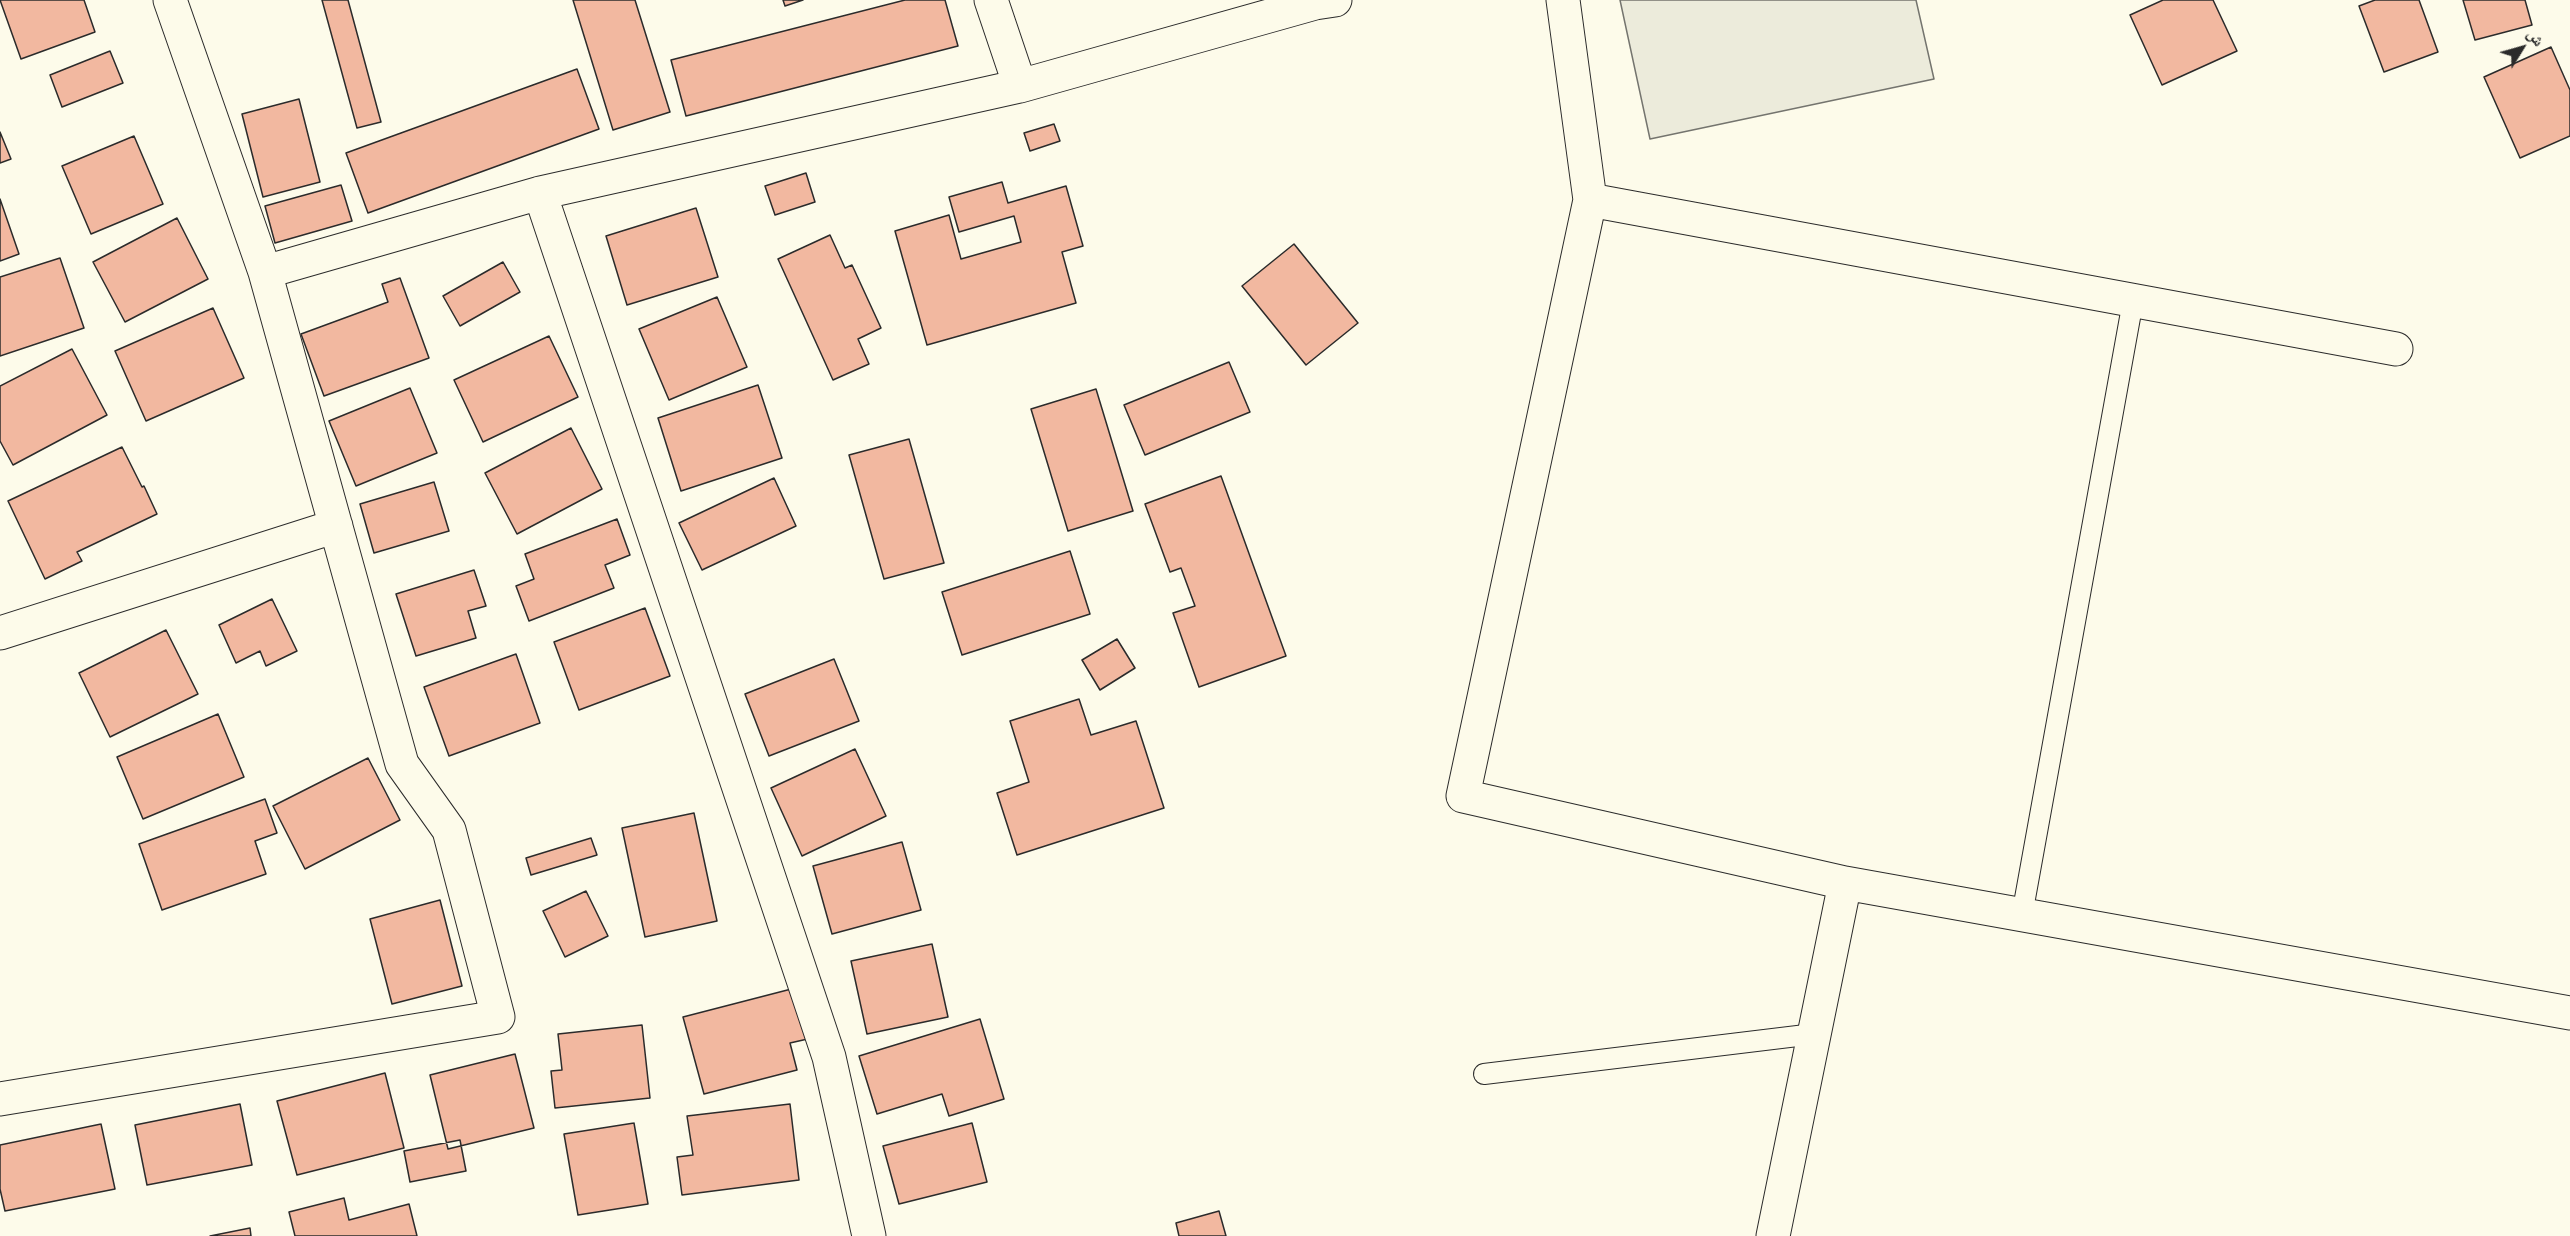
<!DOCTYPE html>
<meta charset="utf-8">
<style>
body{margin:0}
#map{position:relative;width:2570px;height:1236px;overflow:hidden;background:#fdfbea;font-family:Manrope,"Noto Naskh Arabic",sans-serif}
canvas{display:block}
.north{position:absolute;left:2492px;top:18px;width:60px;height:60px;-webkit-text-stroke:4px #fdfbea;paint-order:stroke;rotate:53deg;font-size:16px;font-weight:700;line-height:24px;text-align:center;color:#2b2b2b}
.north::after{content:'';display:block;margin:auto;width:21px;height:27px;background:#2b2b2b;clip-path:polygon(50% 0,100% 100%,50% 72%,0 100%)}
</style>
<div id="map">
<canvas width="2570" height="1236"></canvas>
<div class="north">ش</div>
</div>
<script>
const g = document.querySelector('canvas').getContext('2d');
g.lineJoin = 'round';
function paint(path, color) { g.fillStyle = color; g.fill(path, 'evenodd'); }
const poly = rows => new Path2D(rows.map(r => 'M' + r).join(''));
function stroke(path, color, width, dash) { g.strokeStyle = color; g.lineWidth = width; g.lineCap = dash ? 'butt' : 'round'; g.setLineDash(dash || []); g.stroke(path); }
const green = poly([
 [1620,0,1916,0,1934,79,1650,139,1620,0]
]);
paint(green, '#ecebdb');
stroke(green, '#74746e', 1.5);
const building = poly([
 [0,0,84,0,95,32,21,59,0,0],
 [322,0,348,0,381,122,357,128,322,0],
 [573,0,635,0,670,112,613,130,573,0],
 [783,0,803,0,785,6,783,0],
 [905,0,945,0,958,46,686,116,671,60,905,0],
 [2163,0,2213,0,2237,51,2162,85,2130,15,2163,0],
 [2375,0,2419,0,2438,52,2384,72,2359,6,2375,0],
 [2463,0,2525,0,2532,25,2475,40,2463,0],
 [2551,47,2570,90,2570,136,2520,158,2484,77,2551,47],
 [110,51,123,83,62,107,50,75,110,51],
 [577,69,599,129,368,213,346,153,577,69],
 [299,99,320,182,263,197,242,114,299,99],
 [1054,124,1060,141,1030,151,1024,133,1054,124],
 [0,132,11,159,0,163,0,132],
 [134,136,163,204,91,234,62,166,134,136],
 [806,173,815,202,775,215,765,186,806,173],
 [1002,182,1008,203,1066,186,1083,246,1062,252,1076,303,927,345,895,231,949,215,961,259,1021,242,1014,216,959,232,949,197,1002,182],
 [341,185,352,221,275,243,265,206,341,185],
 [0,199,19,254,0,261,0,199],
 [696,208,718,277,627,305,606,236,696,208],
 [177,218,208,279,125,322,93,262,177,218],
 [830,235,845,268,852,265,881,328,858,339,869,364,833,380,778,259,830,235],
 [1294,244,1358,323,1306,365,1242,286,1294,244],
 [60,258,84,328,0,356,0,277,60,258],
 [503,262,520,292,460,326,443,296,503,262],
 [400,278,429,358,324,396,301,334,388,302,382,284,400,278],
 [717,297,747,367,669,400,639,329,717,297],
 [213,308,244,378,146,421,115,351,213,308],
 [549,336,578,397,483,442,454,380,549,336],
 [72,349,107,415,13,465,0,441,0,386,72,349],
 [1229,362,1250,412,1145,455,1124,405,1229,362],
 [758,385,782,458,681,491,658,418,758,385],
 [410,388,437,453,356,486,329,421,410,388],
 [1096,389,1133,511,1068,531,1031,409,1096,389],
 [571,428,602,489,517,534,485,473,571,428],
 [909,439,944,563,884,579,849,455,909,439],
 [122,447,142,487,144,486,157,514,77,552,82,561,45,579,8,501,122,447],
 [1221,476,1286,656,1199,687,1173,613,1195,606,1181,568,1170,572,1145,504,1221,476],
 [774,478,796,526,702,570,679,523,774,478],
 [434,482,449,531,374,553,360,504,434,482],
 [617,519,630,555,605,565,614,588,529,621,516,586,534,579,525,554,617,519],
 [1070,551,1090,614,962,655,942,592,1070,551],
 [474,570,486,606,468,611,476,638,416,656,396,594,474,570],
 [272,599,297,651,266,666,260,651,236,663,219,625,272,599],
 [645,608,670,676,579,710,554,642,645,608],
 [166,630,198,694,110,737,79,673,166,630],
 [1117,639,1135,668,1100,690,1082,660,1117,639],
 [516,654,540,723,449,756,424,687,516,654],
 [834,659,859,721,769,756,745,694,834,659],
 [1079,699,1091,735,1136,721,1164,808,1017,855,997,793,1029,782,1010,721,1079,699],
 [218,714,244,777,143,819,117,757,218,714],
 [855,749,886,816,802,856,771,788,855,749],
 [368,758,400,820,305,869,273,806,368,758],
 [265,799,277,833,255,841,266,874,162,910,139,844,265,799],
 [694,813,717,921,645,937,622,828,694,813],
 [591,838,597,855,531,875,526,858,591,838],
 [902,842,921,910,832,934,813,866,902,842],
 [586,891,608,936,565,957,543,911,586,891],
 [440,900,462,986,392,1004,370,919,440,900],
 [932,944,948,1017,867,1034,851,961,932,944],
 [799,987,812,1038,790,1043,797,1070,704,1094,683,1017,799,987],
 [980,1019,1004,1099,949,1116,942,1094,877,1114,859,1056,980,1019],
 [642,1025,650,1098,555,1108,551,1071,562,1070,558,1034,642,1025],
 [515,1054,534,1128,448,1149,430,1075,515,1054],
 [385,1073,404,1148,297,1175,277,1101,385,1073],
 [240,1104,252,1165,147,1185,135,1125,240,1104],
 [790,1104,799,1180,682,1195,677,1157,693,1155,687,1116,790,1104],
 [634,1123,648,1204,578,1215,564,1134,634,1123],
 [972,1123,987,1182,899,1204,883,1146,972,1123],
 [101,1124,115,1189,5,1211,0,1189,0,1145,101,1124],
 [460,1140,466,1171,410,1182,404,1151,460,1140],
 [344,1198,349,1220,409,1204,417,1236,295,1236,289,1212,344,1198],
 [1219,1211,1226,1236,1179,1236,1176,1223,1219,1211],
 [250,1228,251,1236,210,1236,250,1228]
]);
paint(building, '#f2b8a0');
stroke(building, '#2b2b2b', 1.5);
const service = poly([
 [2022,915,2133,301],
 [1484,1074,1814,1034]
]);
const minor = poly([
 [991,0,1020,86,1315,3,1335,0],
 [1563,0,1590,200,1463,796,1845,883,1773,1236],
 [540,193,829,1057,869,1236],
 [1590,200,2396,349],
 [265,272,540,193,1020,86],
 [0,633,336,526],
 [1845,883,2570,1013],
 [0,1099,498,1017,449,830,402,764,265,272,170,0]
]);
stroke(service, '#2b2b2b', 22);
stroke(minor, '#2b2b2b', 35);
stroke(service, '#fdfbea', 20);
stroke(minor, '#fdfbea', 33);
</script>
